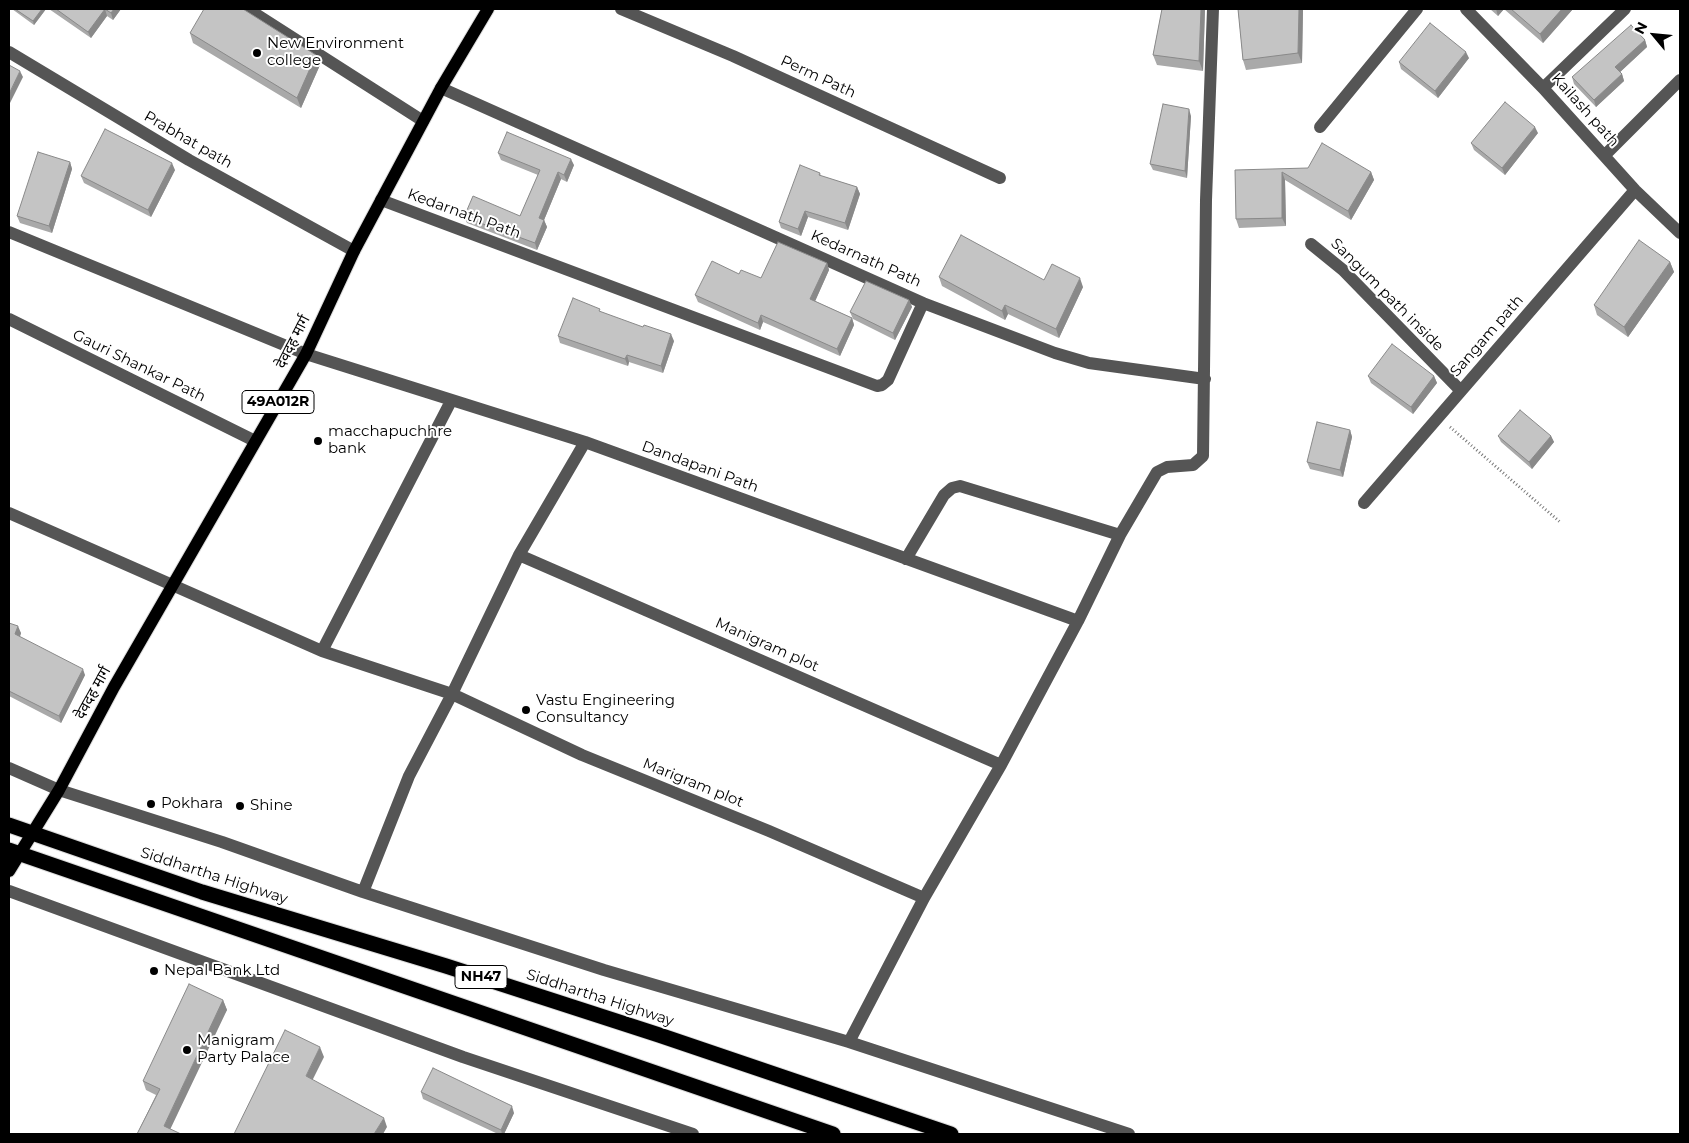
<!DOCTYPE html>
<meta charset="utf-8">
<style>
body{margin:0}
#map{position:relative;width:1689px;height:1143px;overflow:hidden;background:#fff;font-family:Montserrat,sans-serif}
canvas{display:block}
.frame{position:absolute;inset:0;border:10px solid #000;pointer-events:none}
.north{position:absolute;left:1629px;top:10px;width:50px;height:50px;-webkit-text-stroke:4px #fff;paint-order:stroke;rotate:298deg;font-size:14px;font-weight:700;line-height:20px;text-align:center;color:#000}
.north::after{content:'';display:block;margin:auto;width:18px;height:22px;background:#000;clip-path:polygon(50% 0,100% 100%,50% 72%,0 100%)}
</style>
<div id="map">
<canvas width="1689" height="1143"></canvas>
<div class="frame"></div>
<div class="north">N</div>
</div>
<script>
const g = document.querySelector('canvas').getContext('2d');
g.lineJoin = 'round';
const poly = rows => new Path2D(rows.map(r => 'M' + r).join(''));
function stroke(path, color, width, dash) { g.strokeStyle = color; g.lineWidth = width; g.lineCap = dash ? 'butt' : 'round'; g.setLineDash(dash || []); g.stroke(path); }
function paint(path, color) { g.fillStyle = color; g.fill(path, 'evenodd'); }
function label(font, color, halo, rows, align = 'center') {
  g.font = font + ' Montserrat,"Noto Sans Devanagari",sans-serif'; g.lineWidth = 4; g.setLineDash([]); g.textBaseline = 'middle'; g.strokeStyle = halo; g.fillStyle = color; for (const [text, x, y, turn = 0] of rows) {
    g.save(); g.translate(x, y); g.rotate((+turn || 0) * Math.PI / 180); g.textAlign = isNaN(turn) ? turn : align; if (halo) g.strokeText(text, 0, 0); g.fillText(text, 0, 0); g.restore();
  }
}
const major = poly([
 [9,871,59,790,114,687,306,354,354,251,441,88,488,9]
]);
const highway = poly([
 [9,825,202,892,446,966,659,1035,951,1134],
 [9,850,833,1134]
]);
stroke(major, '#dbdbdb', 14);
stroke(highway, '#dbdbdb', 17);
stroke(poly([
 [1450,427,1560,522]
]), '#777', 3, [1, 2.5]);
stroke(poly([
 [248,9,423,121],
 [621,9,733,56,1000,178],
 [1466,9,1543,88,1635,190,1680,233],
 [9,52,189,160,354,251],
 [441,88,923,303,1055,353,1089,363,1205,379],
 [1543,88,1625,9],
 [1320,127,1417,9],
 [1605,155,1680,80],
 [381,200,877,386,882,385,888,380,923,303],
 [9,232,306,354,585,442,1078,621],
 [1311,244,1343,270,1461,391],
 [9,319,255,441],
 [1364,503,1635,190],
 [9,513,322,651,452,694,582,755,769,831,924,898],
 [519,555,1001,765],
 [906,559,944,495,952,488,960,486,1120,535],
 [322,651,451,401],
 [9,768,59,790,222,842,363,892,604,970,849,1042,1129,1134],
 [9,891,463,1057,693,1134],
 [363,892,409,776,452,694,519,555,585,442],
 [849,1042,924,898,1001,765,1078,621,1120,535,1157,472,1167,467,1193,465,1203,456,1206,200,1213,9]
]), '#555', 12);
stroke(major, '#000', 12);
stroke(highway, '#000', 15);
paint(poly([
 [12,9,46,9,34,25],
 [49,9,121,9,113,20,107,16,91,38],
 [1162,9,1205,9,1203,71,1157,65,1153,55],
 [1238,9,1303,9,1302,63,1246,70,1243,60],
 [1490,9,1573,9,1543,43,1504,9,1498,16],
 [190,33,320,65,301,108,193,43],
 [1645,40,1647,47,1620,72,1622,74,1624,81,1596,107,1574,84,1572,77],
 [1469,58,1438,98,1401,69,1399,62],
 [1191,116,1187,178,1153,170,1150,164],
 [1538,133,1505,175,1474,150,1471,143],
 [498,153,574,165,567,182,561,179,544,220,547,227,537,250,467,223,464,217,520,216,538,175,501,160],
 [70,162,72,169,52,233,20,223,17,216],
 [175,170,151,217,84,183,81,176],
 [1235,170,1371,172,1374,180,1351,220,1285,180,1286,226,1239,228,1236,219],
 [820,173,821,176,857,187,860,194,848,230,808,217,801,236,781,228,779,222],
 [1670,262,1674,272,1628,337,1597,315,1594,305],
 [827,263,829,270,815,301,852,318,854,325,840,356,763,322,760,330,698,302,695,295,739,274,761,278],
 [939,277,1044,280,1083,287,1059,338,1008,314,1005,320,942,286],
 [909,300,912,307,895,340,853,319,850,312],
 [601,312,674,341,663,373,629,362,628,366,560,343,558,336],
 [1368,376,1434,376,1437,383,1413,414,1371,383],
 [1350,430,1352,437,1343,477,1310,469,1307,462],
 [1498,436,1551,436,1554,442,1532,469,1501,442],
 [9,623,21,633,20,637,85,675,61,723,9,696],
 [223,1000,227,1010,137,1134,156,1095,146,1090,143,1081],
 [421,1092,514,1113,504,1134,498,1134,423,1099]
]), '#a9a9a9');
paint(poly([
 [42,9,46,9,34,25,33,21],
 [105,9,107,16,91,38,88,32],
 [114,9,121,9,113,20,111,13],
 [1201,9,1205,9,1203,71,1199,61],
 [1299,9,1303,9,1302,63,1298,53],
 [1496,9,1504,9,1498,16],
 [1562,9,1573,9,1543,43,1540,34],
 [1645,40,1647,47,1618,74,1615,67],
 [1466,52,1469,58,1438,98,1435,91],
 [316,55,320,65,301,108,297,98],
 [20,71,23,77,9,105,9,94],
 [1622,74,1624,81,1596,107,1594,100],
 [1189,109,1191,116,1187,178,1185,171],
 [1535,127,1538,133,1505,175,1502,168],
 [571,159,574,165,567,182,564,175],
 [70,162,72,169,52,233,49,226],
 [172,163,175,170,151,217,148,210],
 [558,172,561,179,542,225,539,218],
 [1282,172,1285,180,1286,226,1282,218],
 [1371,172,1374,180,1351,220,1348,211],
 [857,187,860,194,848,230,845,223],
 [805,211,808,217,801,236,798,229],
 [544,220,547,227,537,250,535,243],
 [1670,262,1674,272,1628,337,1624,327],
 [827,263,829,270,813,306,810,299],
 [1080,278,1083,287,1059,338,1056,329],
 [909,300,912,307,895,340,893,333],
 [1005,305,1008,314,1005,320,1002,311],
 [761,315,763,322,760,330,758,323],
 [852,318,854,325,840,356,837,349],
 [671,334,674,341,663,373,661,366],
 [627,355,629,362,628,366,625,359],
 [1434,376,1437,383,1413,414,1411,407],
 [1350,430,1352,437,1343,477,1340,470],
 [1551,436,1554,442,1532,469,1529,462],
 [18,626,21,633,18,641,15,634],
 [83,669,85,675,61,723,59,716],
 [223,1000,227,1010,168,1134,164,1126],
 [320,1047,324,1057,310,1085,306,1076],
 [512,1106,514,1113,504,1134,502,1134,501,1130],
 [384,1118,387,1127,383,1134,374,1134]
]), '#898989');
const building = poly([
 [15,9,42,9,33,21,15,9],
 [56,9,114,9,111,13,105,9,88,32,56,9],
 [204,9,243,9,316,55,297,98,190,33,204,9],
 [1162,9,1201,9,1199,61,1153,55,1162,9],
 [1238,9,1299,9,1298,53,1243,60,1238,9],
 [1511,9,1562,9,1540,34,1511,9],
 [1430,23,1466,52,1435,91,1399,62,1430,23],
 [1631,25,1645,40,1615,67,1622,74,1594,100,1572,77,1631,25],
 [9,65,20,71,9,94,9,65],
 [1505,102,1535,127,1502,168,1471,143,1505,102],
 [1163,104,1189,109,1185,171,1150,164,1163,104],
 [105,129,172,163,148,210,81,176,105,129],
 [507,132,571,159,564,175,558,172,539,218,544,220,535,243,464,217,473,196,520,216,540,170,498,153,507,132],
 [1322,143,1371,172,1348,211,1282,172,1282,218,1236,219,1235,170,1308,168,1322,143],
 [38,152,70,162,49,226,17,216,38,152],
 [800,165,820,173,819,175,857,187,845,223,805,211,798,229,779,222,800,165],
 [961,235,1044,280,1052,264,1080,278,1056,329,1005,305,1002,311,939,277,961,235],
 [1639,240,1670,262,1624,327,1594,305,1639,240],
 [778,242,827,263,810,299,852,318,837,349,761,315,758,323,695,295,712,261,739,274,741,270,761,278,778,242],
 [866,281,909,300,893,333,850,312,866,281],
 [573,298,600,309,599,311,643,327,644,325,671,334,661,366,627,355,625,359,558,336,573,298],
 [1392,344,1434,376,1411,407,1368,376,1392,344],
 [1520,410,1551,436,1529,462,1498,436,1520,410],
 [1317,422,1350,430,1340,470,1307,462,1317,422],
 [9,623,18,626,15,634,83,669,59,716,9,691,9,623],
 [189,984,223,1000,164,1126,181,1134,137,1134,160,1089,143,1081,189,984],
 [285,1030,320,1047,306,1076,384,1118,374,1134,234,1134,285,1030],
 [433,1068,512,1106,501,1130,421,1092,433,1068]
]);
paint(building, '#c4c4c4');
stroke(building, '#898989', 1);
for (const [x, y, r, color] of [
 [257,53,5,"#000"],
 [318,441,5,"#000"],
 [526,710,5,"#000"],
 [151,804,5,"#000"],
 [240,806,5,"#000"],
 [154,971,5,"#000"],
 [187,1050,5,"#000"]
]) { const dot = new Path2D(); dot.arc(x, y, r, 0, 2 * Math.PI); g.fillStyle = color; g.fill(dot); stroke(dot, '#fff', 2); }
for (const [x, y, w] of [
 [278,402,72],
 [481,977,52]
]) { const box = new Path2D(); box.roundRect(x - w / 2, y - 11.5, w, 23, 4); g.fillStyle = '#fff'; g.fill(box); stroke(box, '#000', 1); }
label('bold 14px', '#000', null, [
 ["49A012R",278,402],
 ["NH47",481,977]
]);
label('15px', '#000', '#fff', [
 ["New Environment",267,44],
 ["college",267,61],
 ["macchapuchhre",328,432],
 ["bank",328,449],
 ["Vastu Engineering",536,701],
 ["Consultancy",536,718],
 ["Pokhara",161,804],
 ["Shine",250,806],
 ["Nepal Bank Ltd",164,971],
 ["Manigram",197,1041],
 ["Party Palace",197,1058]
], 'left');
label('15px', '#000', '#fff', [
 ["Perm Path",818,77,25],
 ["Kailash path",1585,110,48],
 ["Prabhat path",188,140,30],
 ["Kedarnath Path",464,214,20],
 ["Kedarnath Path",866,259,24],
 ["Sangum path inside",1387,295,45],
 ["Sangam path",1487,336,-49],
 ["देवदह मार्ग",293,342,-63],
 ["Gauri Shankar Path",139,366,26],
 ["Dandapani Path",700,467,20],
 ["Manigram plot",767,645,24],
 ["देवदह मार्ग",93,693,-61],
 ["Marigram plot",693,783,22],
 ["Siddhartha Highway",214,876,18],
 ["Siddhartha Highway",600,998,18]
]);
</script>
